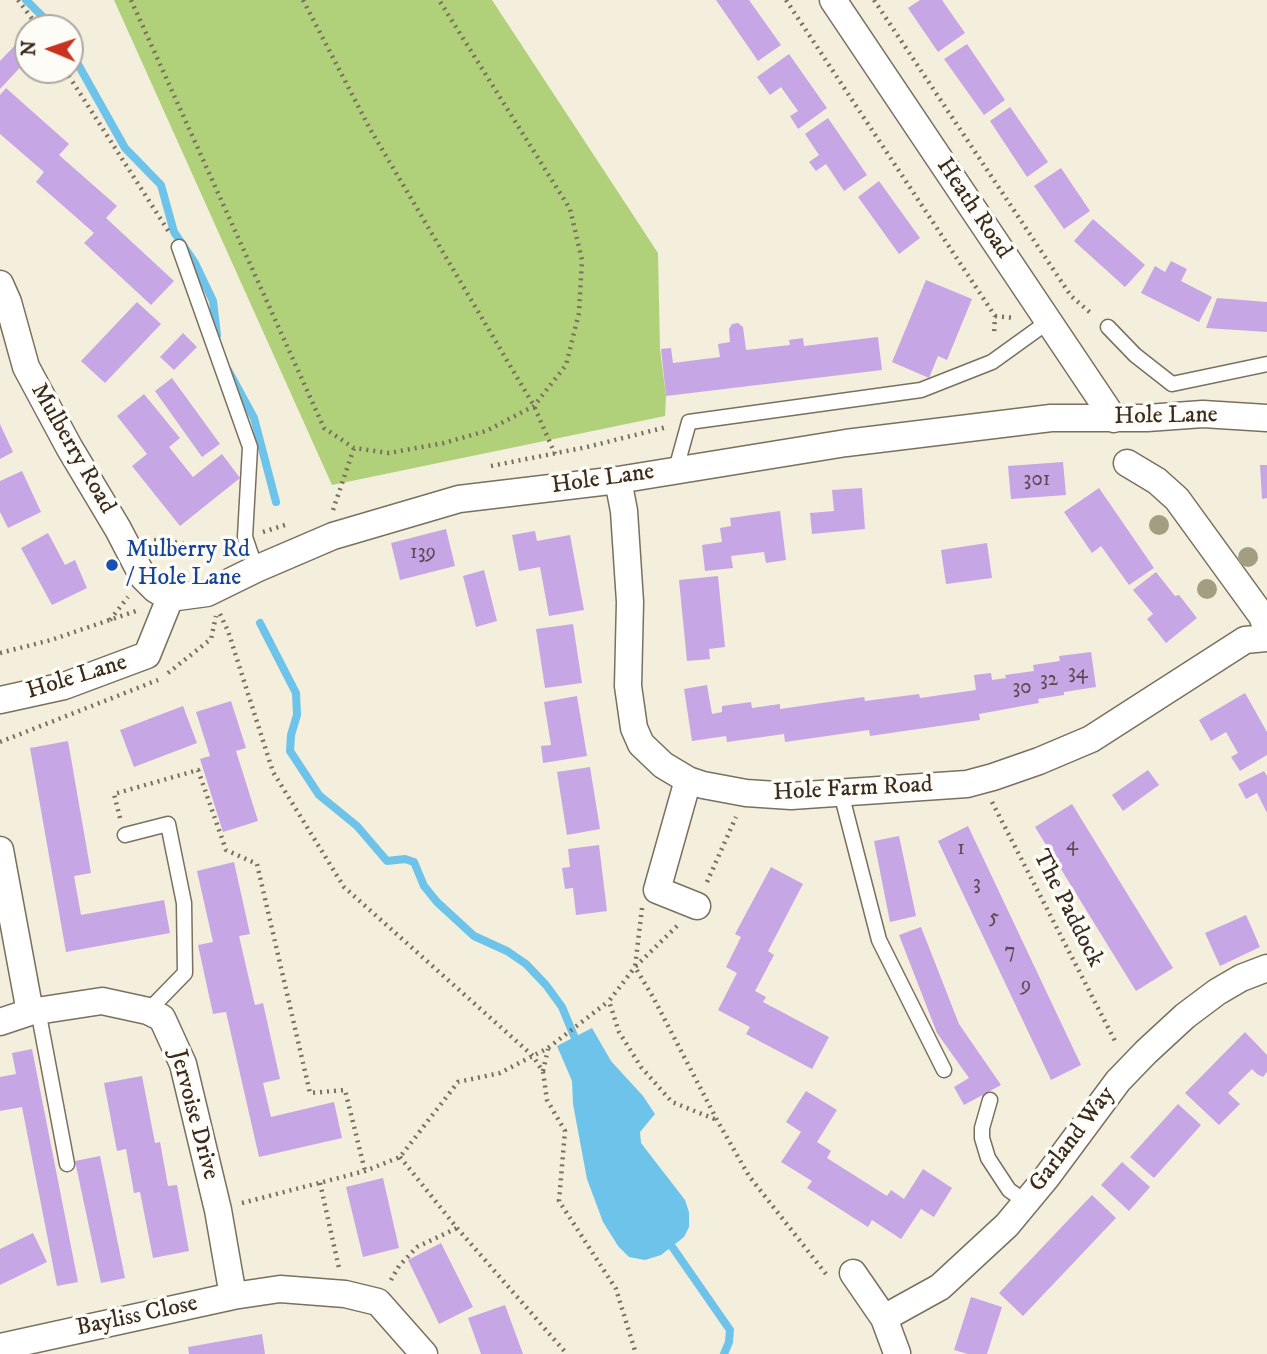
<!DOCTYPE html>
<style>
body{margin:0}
#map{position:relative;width:1267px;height:1354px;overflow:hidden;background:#f3efdc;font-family:"IM FELL DW Pica",serif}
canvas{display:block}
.north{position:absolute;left:14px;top:14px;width:70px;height:70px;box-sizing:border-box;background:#fdfcf7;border:2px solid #afa8a0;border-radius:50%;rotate:272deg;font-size:19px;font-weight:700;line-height:28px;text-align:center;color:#3b2a1e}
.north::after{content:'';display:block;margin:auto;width:24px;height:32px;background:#c8321e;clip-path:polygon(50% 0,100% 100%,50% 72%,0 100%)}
</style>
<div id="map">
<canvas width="1267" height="1354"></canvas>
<div class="north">N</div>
</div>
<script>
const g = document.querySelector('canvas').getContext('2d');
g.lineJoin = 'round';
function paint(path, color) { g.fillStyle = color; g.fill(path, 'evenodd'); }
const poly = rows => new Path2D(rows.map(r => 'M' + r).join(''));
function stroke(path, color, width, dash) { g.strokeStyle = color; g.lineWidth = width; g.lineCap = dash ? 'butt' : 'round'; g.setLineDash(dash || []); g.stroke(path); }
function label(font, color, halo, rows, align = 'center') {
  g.font = font + ' "IM FELL DW Pica",serif'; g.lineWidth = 7; g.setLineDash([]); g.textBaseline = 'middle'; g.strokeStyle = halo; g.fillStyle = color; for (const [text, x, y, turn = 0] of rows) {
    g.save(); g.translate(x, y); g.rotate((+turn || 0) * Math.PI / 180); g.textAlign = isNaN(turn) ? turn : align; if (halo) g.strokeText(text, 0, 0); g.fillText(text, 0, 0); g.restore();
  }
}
paint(poly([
 [114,0,492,0,658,253,660,349,666,396,665,416,332,485]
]), '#b0d179');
paint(poly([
 [592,1028,611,1061,643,1096,655,1114,640,1132,641,1143,685,1200,689,1212,689,1227,684,1237,661,1255,645,1260,629,1257,618,1246,603,1222,587,1179,573,1104,572,1081,557,1046]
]), '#6dc3ea');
stroke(poly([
 [26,0,54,28],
 [70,50,125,148,161,185,174,232,195,263,213,301,217,335],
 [228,370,254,418,276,502],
 [260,623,296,693,297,715,291,735,290,751,319,795,357,826,387,861,405,859,414,862,424,886,437,902,474,936,507,951,526,964,546,985,562,1007,574,1036],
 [673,1248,730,1330,729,1342,724,1354]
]), '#6dc3ea', 8);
paint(poly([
 [716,0,749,0,781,45,758,61],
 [920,0,942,0,965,33,938,52,908,8],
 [20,40,28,47,28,59,0,89,0,61],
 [967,44,1005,100,984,115,944,59],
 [789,54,827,108,798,129,790,116,798,111,781,87,770,95,757,77],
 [6,88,69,144,59,155,117,206,106,218,174,281,151,305,84,243,94,233,36,182,44,172,0,134,0,95],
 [1010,107,1048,162,1027,177,990,121],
 [828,118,867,175,844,191,826,164,816,171,809,162,819,155,805,134],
 [1061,168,1090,211,1064,229,1034,186],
 [879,181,920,238,899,254,858,197],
 [1093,219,1145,265,1125,287,1074,241],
 [1171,261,1187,269,1181,281,1212,297,1199,322,1141,293,1155,266,1165,272],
 [926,280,972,299,947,360,938,356,929,378,892,362],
 [1217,298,1267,302,1267,332,1206,328],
 [137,302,161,324,105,383,81,361],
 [738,323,743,327,746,350,790,345,789,340,803,338,804,346,878,337,882,370,666,396,661,349,671,348,673,363,720,357,718,344,730,342,729,329,732,324],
 [183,333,197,347,174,370,160,357],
 [172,378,220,444,202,457,155,391],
 [144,394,180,438,169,447,193,477,222,454,240,478,180,526,132,466,147,454,117,416],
 [0,424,13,452,0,459],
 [1063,462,1066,495,1011,499,1008,466],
 [1260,465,1267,465,1267,498,1262,499],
 [22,471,41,512,8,528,0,512,0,481],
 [862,488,865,529,812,534,810,513,834,511,832,490],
 [1099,488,1154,568,1129,585,1101,546,1092,553,1064,512],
 [780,511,786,560,766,563,764,552,731,556,733,568,705,571,702,545,722,542,720,528,731,526,730,518],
 [446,529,455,566,400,580,391,543],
 [535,531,537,541,570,535,584,610,549,616,540,567,519,571,512,535],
 [48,533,65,565,75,560,87,588,52,605,21,548],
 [987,543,992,578,946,584,941,550],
 [484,570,497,621,476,627,463,576],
 [1156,572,1175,596,1179,595,1197,618,1166,643,1147,619,1153,614,1133,590],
 [718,576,725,647,709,649,710,659,687,661,679,580],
 [573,624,582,683,545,688,536,629],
 [1091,652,1096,687,1064,692,1064,695,1038,699,1039,703,979,714,980,720,870,736,869,730,785,742,784,734,727,742,726,736,692,741,684,689,707,685,712,714,722,712,722,706,751,702,752,708,780,704,780,709,864,697,865,701,919,694,920,698,976,690,974,675,991,673,992,680,1006,678,1005,675,1034,671,1033,665,1060,661,1059,656],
 [1245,693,1267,732,1267,755,1240,771,1231,757,1238,753,1226,732,1211,741,1199,720],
 [577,696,587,756,543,763,541,746,551,745,544,702],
 [231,701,246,748,236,751,258,821,223,832,200,759,210,756,196,712],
 [183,706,197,743,134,767,120,730],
 [68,741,91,873,74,876,81,915,164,900,170,933,66,952,30,748],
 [590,767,600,829,567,835,557,772],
 [1148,770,1159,785,1123,811,1112,795],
 [1264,771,1267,776,1267,813,1257,793,1246,799,1238,784],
 [1072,804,1173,968,1136,991,1035,827],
 [968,826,1081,1065,1051,1080,938,841],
 [899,836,916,916,890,922,874,841],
 [599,845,607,911,576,915,573,888,565,889,562,868,570,867,568,849],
 [234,862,250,934,239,936,255,1005,263,1003,280,1079,263,1083,271,1117,334,1102,342,1138,259,1157,226,1012,213,1014,198,945,213,942,197,871],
 [771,867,803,884,768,951,774,955,755,991,766,997,763,1002,829,1037,812,1069,746,1034,750,1027,718,1010,737,973,726,967,741,937,735,934],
 [1246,915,1260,947,1220,966,1205,933],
 [921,927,959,1024,1001,1085,964,1105,954,1087,969,1078,937,1033,899,935],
 [1245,1032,1267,1055,1267,1072,1263,1077,1257,1074,1252,1069,1228,1093,1240,1104,1219,1125,1185,1093],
 [32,1049,78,1282,57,1286,22,1107,0,1111,0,1077,16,1074,12,1053],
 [142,1076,155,1143,160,1142,168,1186,177,1185,189,1251,153,1258,140,1192,134,1193,126,1149,117,1151,104,1083],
 [806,1091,837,1110,817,1142,831,1151,827,1158,887,1196,891,1190,904,1199,923,1169,952,1188,934,1217,921,1209,901,1239,872,1220,868,1227,807,1188,812,1181,781,1162,801,1132,786,1122],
 [1178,1104,1201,1125,1154,1178,1130,1157],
 [100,1156,125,1278,101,1283,75,1161],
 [1122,1162,1150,1187,1129,1211,1101,1185],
 [383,1178,399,1248,363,1257,346,1187],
 [1092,1195,1116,1218,1023,1316,999,1293],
 [33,1233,47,1262,0,1285,0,1249],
 [441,1243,473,1307,439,1324,408,1260],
 [971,1297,1002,1307,987,1354,968,1354,954,1350],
 [505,1305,523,1354,481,1354,468,1318],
 [262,1334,265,1354,189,1354,188,1347]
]), '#c7a6e5');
const lane = poly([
 [179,247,250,447,245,537,256,569],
 [1108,327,1135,355,1172,384,1267,364],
 [676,469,689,422,921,390,992,362,1049,321],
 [841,793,879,940,944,1070],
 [125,835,168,824,184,903,185,973,148,1011],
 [38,1010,67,1164],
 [990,1100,982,1128,982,1138,988,1158,1009,1190,1026,1202]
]);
const street = poly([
 [833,0,1114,419],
 [0,284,8,302,26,367,69,447,118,529,143,577,155,589,170,598],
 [1127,463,1157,481,1177,499,1262,616,1267,630],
 [618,480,624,511,630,602,628,686,634,728,641,744,663,765,688,780,703,785,746,793,791,796,967,784,993,777,1039,761,1091,739,1245,640,1267,638],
 [170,598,207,593,256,569,333,536,459,499,618,480,846,443,1051,418,1147,418,1203,414,1267,418],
 [0,700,64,686,147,655,170,598],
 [688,780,657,890,697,906],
 [0,850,30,1012,102,1001,148,1011,162,1018,183,1064,218,1210,233,1296,280,1289,345,1294,378,1302,424,1354],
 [0,1022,30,1012],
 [853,1273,884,1318,897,1353],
 [884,1318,940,1287,1007,1225,1046,1178,1118,1081,1146,1052,1185,1016,1217,992,1241,978,1267,968],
 [0,1347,233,1296]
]);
stroke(lane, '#7b6f60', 17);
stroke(street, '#7b6f60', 29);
stroke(poly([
 [18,0,39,28],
 [131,0,324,428,354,448,389,453,444,443,486,431,534,406,566,365,579,313,582,260,570,209,439,0],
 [303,0,370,129,534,406,555,454],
 [786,0,995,316,994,335],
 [874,0,1071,296,1093,315],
 [65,70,169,232],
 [995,316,1015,318],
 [491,466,587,447,667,427],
 [333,510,354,448],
 [263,532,288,524],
 [154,540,216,547,228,543],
 [220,614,228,631,273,772,344,887,533,1056,543,1072,547,1100,565,1131,559,1201,616,1289,636,1354],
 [110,620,128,597],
 [0,653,51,640,136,611],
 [168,673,211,639,216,616],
 [0,742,158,680],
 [992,802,1115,1041],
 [120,818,114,794,198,770,226,850,257,864,310,1093,345,1090,365,1171],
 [707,882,736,817],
 [642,908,635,967,653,997,717,1120,749,1176,826,1274],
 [677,926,635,967,609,1001,619,1032,641,1067,672,1102,717,1120],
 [543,1071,548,1049],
 [400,1157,457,1228,567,1354],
 [320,1183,339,1268],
 [242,1203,365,1171,400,1157,458,1082,500,1073,548,1048,609,1001],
 [391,1280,399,1266,417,1247,457,1228]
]), '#7b6f60', 4.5, [2, 5]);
stroke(lane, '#fff', 14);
stroke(street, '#fff', 26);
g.fillStyle = '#a19e82';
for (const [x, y] of [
 [1159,525],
 [1248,557],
 [1207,589]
]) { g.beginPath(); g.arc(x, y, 10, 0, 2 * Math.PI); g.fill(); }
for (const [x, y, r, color] of [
 [112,565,7,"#1a4fb4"]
]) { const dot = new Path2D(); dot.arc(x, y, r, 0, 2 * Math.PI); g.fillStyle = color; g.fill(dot); stroke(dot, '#fdfcf7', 2.5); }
label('21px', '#5e4950', null, [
 ["301",1037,481],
 ["139",423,554],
 ["34",1078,674],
 ["32",1049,681],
 ["30",1022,689],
 ["4",1072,846],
 ["1",961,850],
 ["3",977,885],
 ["5",994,919],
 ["7",1010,953],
 ["9",1026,987]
]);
label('24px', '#3b2a1e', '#fdfcf7', [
 ["Heath Road",973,209,56],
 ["Hole Lane",1166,417,-1],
 ["Mulberry Road",72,449,60],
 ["Hole Lane",603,480,-8],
 ["Hole Lane",77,678,-17],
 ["Hole Farm Road",853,790,-3],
 ["The Paddock",1067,909,63],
 ["Jervoise Drive",193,1115,75],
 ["Garland Way",1073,1140,-53],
 ["Bayliss Close",137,1317,-12]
]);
label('24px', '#164399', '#fdfcf7', [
 ["Mulberry Rd",126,551],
 ["/ Hole Lane",126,579]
], 'left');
</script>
